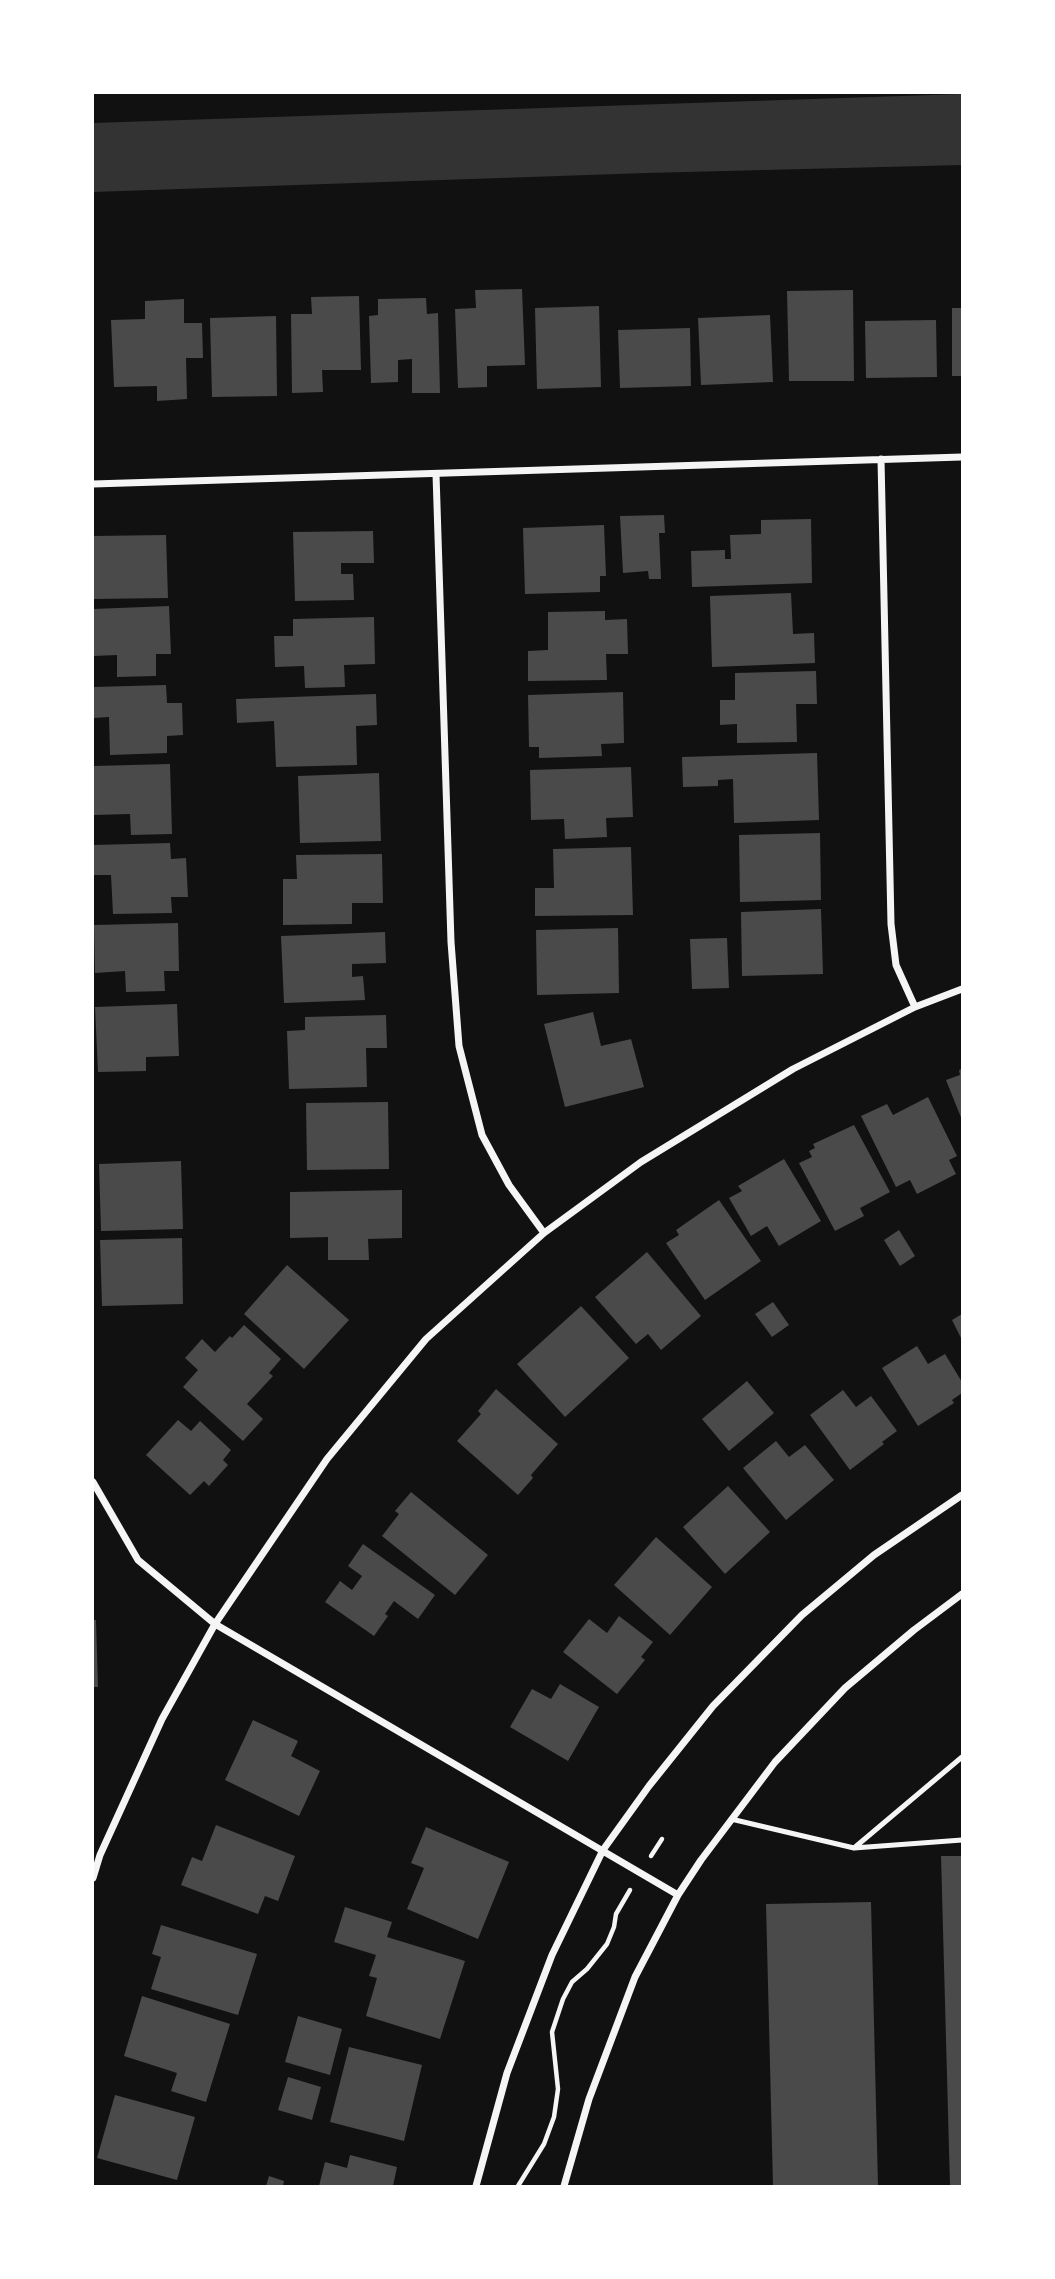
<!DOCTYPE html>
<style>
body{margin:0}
#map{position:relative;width:1055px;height:2279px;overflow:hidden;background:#111;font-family:"Times New Roman",serif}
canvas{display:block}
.frame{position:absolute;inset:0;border:94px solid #fff;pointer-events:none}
</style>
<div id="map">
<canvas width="1055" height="2279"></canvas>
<div class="frame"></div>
</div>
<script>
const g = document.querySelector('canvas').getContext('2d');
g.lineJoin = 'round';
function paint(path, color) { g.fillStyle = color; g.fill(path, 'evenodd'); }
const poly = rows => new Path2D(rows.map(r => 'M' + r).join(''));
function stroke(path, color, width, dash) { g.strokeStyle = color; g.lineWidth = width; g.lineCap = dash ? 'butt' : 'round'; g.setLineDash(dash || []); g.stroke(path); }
paint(poly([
 [962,94,962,165,646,173,93,192,93,123]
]), '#333');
paint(poly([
 [522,289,525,365,487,366,487,387,458,388,455,309,476,308,475,290],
 [853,290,854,381,789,381,787,291],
 [359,296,361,370,322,370,323,392,292,393,291,314,312,314,311,297],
 [426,298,427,314,438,313,440,393,412,393,412,359,398,360,398,382,371,383,369,316,378,315,378,299],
 [184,299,184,323,202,323,203,358,186,358,187,399,157,401,157,386,114,387,111,320,145,319,145,301],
 [599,306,601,387,537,389,535,308],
 [952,308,962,308,962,376,952,376],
 [770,315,773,382,701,385,698,318],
 [276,316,277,396,212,397,210,318],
 [936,320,937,377,866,378,865,321],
 [690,328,691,386,620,388,618,330],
 [664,515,665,533,659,533,661,579,649,579,648,571,623,573,620,516],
 [811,519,812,583,692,587,691,551,725,550,725,559,731,559,730,535,761,534,761,520],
 [604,525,606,576,600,576,600,592,525,594,523,528],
 [373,531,374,563,341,563,341,574,353,574,354,600,295,601,293,532],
 [166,535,168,598,93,599,93,536],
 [791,593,793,634,814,633,815,663,712,667,710,596],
 [169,606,171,654,156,654,156,676,117,677,117,655,93,656,93,609],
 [605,611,605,620,627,619,628,654,606,654,607,680,528,681,528,651,548,650,548,612],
 [374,617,375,664,344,665,345,687,305,688,304,666,275,667,274,636,293,636,293,619],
 [816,671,817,704,796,704,797,742,737,743,737,724,720,725,720,700,735,700,735,673],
 [166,685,167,703,182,703,183,735,167,736,167,753,110,755,109,717,93,718,93,687],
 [623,692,624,743,601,744,602,756,539,758,539,747,529,747,528,695],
 [376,694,377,725,356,726,357,765,276,767,274,721,237,723,236,699],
 [817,753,819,820,734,823,733,779,718,780,718,786,683,787,682,757],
 [170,764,172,834,131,835,130,814,93,815,93,766],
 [631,767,633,817,606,818,607,837,565,839,564,819,531,820,530,770],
 [379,773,381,841,300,843,298,776],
 [820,833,821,900,740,902,739,835],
 [170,843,171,859,186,858,188,897,171,897,172,913,113,914,111,875,93,875,93,845],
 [631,847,633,915,535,916,535,888,554,888,553,849],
 [382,854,383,903,352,903,352,924,283,925,283,879,297,879,296,855],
 [821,909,823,974,742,976,741,912],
 [178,923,179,971,164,971,165,991,126,992,125,971,95,973,94,925],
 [618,928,619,993,537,995,536,930],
 [385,932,386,963,352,964,352,977,363,976,365,1000,284,1003,281,936],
 [727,938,729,988,692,989,690,939],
 [177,1004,179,1056,146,1057,146,1071,98,1072,95,1007],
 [593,1012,601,1046,631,1039,644,1087,565,1107,544,1024],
 [386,1015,387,1048,366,1048,367,1087,289,1089,287,1031,305,1030,305,1017],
 [962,1069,962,1120,946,1080,960,1075,959,1070],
 [928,1097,957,1156,949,1160,956,1174,917,1194,910,1180,896,1187,861,1116,887,1104,893,1115],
 [388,1102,389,1169,307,1170,306,1103],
 [854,1125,890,1192,860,1208,864,1216,835,1231,799,1163,812,1157,809,1151,815,1148,813,1144],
 [784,1159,821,1221,779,1246,767,1226,751,1236,729,1198,742,1191,738,1186],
 [181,1161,183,1229,101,1231,99,1164],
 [402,1190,402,1238,368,1239,369,1260,328,1260,328,1237,290,1238,290,1192],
 [719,1200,761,1261,705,1300,666,1243,679,1235,676,1230],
 [899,1230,915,1256,900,1266,884,1240],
 [182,1238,183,1304,102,1306,100,1240],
 [647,1252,701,1316,661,1350,648,1334,636,1344,595,1297],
 [287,1265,349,1320,304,1369,244,1314],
 [773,1302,789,1325,772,1337,755,1314],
 [581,1306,629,1358,565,1417,517,1364],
 [962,1314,962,1340,952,1320],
 [244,1325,281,1359,269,1373,273,1376,247,1404,263,1419,243,1441,183,1387,198,1370,185,1358,202,1339,215,1352,230,1336,232,1338],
 [917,1346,928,1364,945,1354,962,1382,962,1393,952,1400,954,1403,918,1426,882,1368],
 [747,1381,774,1413,729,1451,702,1419],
 [496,1389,558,1444,531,1475,533,1478,518,1495,457,1441,481,1414,478,1411],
 [843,1390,856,1407,871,1396,897,1431,882,1442,884,1444,850,1470,810,1415],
 [178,1420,191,1431,200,1421,231,1450,223,1460,228,1465,209,1486,204,1481,190,1495,146,1455],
 [776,1441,789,1457,805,1445,834,1480,786,1520,743,1468],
 [728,1486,770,1532,725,1574,683,1527],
 [411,1492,488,1555,455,1595,382,1536,399,1514,395,1511],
 [656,1537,712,1587,670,1635,614,1585],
 [363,1544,435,1595,418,1619,394,1601,385,1614,388,1616,374,1636,325,1602,340,1581,352,1590,362,1576,348,1566],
 [619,1616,653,1642,641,1657,645,1660,617,1694,563,1652,589,1619,607,1633],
 [93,1620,96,1620,98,1687,93,1687],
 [560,1684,599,1707,568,1761,510,1727,532,1689,551,1699],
 [253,1720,298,1741,291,1756,320,1771,299,1816,225,1780],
 [216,1825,295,1856,278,1901,265,1896,258,1914,181,1885,192,1857,202,1861],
 [426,1827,509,1862,478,1939,407,1909,424,1868,411,1863],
 [941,1856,962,1856,962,2186,950,2186],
 [871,1902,878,2186,773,2186,766,1904],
 [345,1907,392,1922,387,1937,465,1961,440,2039,366,2016,377,1978,369,1976,376,1955,334,1942],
 [161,1925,257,1954,238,2015,151,1989,161,1957,152,1954],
 [142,1996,230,2024,206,2102,171,2091,177,2073,124,2056],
 [298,2016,342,2029,330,2075,285,2062],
 [349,2047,422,2065,404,2141,330,2122],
 [288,2077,321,2087,312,2120,278,2110],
 [115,2095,195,2117,177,2180,97,2158],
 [350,2155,397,2167,393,2186,319,2186,325,2162,347,2168],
 [269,2176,284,2181,283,2186,266,2186]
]), '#4a4a4a');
stroke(poly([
 [651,1856,662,1839],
 [518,2186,544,2144,554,2117,558,2089,552,2032,563,1999,572,1982,587,1969,607,1944,614,1927,616,1914,630,1890]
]), '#f5f5f5', 4.5);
stroke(poly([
 [731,1819,854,1848,962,1840],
 [854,1848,962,1757]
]), '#f5f5f5', 5);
stroke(poly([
 [881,459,891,924,896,965,915,1007],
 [436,474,451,942,459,1046,482,1135,509,1185,544,1233],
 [93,484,962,457],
 [93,1482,138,1560,215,1624,678,1895],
 [93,1878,100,1855,162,1719,215,1624,327,1459,426,1339,544,1233,641,1162,793,1069,915,1007,962,989],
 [476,2186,507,2073,552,1955,603,1850,649,1786,713,1706,802,1615,874,1555,962,1495],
 [564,2186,589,2099,635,1977,678,1895,701,1860,775,1762,845,1688,914,1630,962,1594]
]), '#f5f5f5', 7);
</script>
